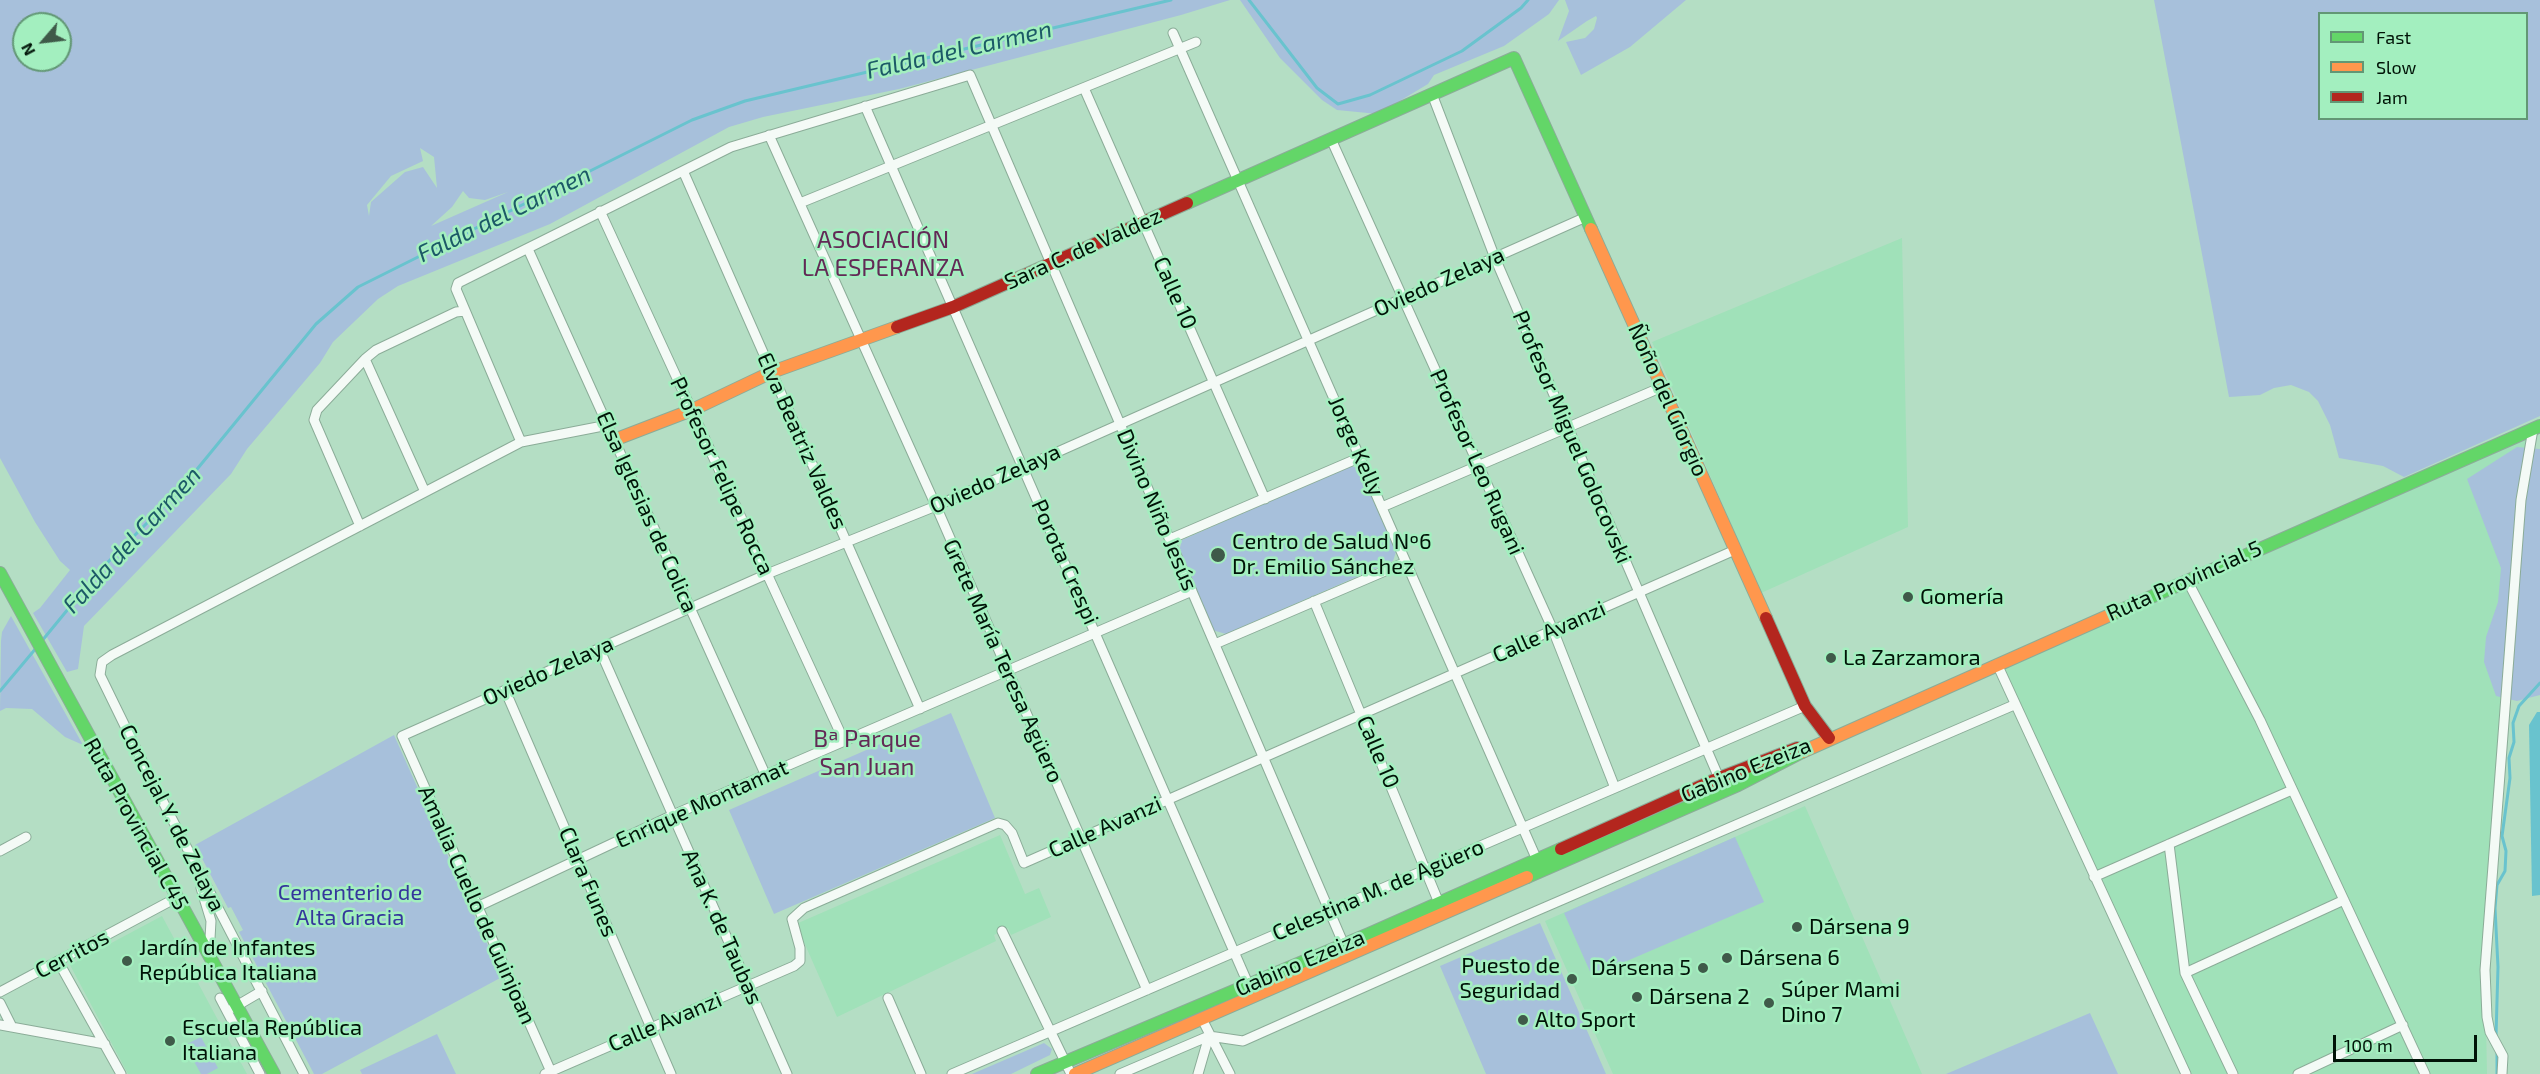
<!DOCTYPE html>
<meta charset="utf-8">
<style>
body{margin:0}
#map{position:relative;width:2540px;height:1074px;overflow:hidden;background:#b4dec4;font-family:"Exo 2",sans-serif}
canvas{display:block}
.legend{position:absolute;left:2318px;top:12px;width:210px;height:108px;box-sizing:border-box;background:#a3efbf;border:2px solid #629775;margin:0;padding:8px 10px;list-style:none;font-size:18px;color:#001307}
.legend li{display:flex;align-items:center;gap:12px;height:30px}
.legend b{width:30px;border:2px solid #629775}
.north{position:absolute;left:12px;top:12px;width:60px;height:60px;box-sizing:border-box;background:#a3efbf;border:2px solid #629775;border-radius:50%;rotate:242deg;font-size:16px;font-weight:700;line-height:24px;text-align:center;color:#001307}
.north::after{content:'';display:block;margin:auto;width:21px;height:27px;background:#3f5a49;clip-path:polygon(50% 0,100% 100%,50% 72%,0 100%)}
.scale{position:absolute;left:2333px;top:1035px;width:144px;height:27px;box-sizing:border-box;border:3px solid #001307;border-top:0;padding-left:8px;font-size:18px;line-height:21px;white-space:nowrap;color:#001307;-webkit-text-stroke:4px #a3efbf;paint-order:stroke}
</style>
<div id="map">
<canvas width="2540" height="1074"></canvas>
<ul class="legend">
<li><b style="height:8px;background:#63d668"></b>Fast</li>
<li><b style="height:8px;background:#ff974d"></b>Slow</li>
<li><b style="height:8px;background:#b3261e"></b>Jam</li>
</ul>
<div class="north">N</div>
<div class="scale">100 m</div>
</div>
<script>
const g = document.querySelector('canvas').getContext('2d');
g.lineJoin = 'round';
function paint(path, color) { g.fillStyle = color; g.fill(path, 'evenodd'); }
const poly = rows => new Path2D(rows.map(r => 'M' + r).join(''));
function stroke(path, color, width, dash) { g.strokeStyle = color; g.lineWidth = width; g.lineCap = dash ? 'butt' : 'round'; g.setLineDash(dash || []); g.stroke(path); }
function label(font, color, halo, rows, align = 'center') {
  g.font = font + ' "Exo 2",sans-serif'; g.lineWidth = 5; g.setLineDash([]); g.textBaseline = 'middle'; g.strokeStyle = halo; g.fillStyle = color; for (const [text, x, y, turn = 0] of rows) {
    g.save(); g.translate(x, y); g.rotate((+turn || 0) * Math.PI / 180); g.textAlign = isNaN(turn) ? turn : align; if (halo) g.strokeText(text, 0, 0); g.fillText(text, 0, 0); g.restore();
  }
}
paint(poly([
 [1902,238,1908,527,1761,593,1652,342],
 [2533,429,2485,970,2487,1074,2188,1074,1997,664],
 [1805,806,1922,1074,1613,1074,1545,921],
 [1000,835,1025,894,1039,888,1051,917,1011,935,1008,928,994,935,996,941,837,1017,796,924],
 [162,916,247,1074,128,1074,70,965]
]), '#a0e1b9');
paint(poly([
 [0,0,1230,0,1181,15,899,89,763,117,729,127,550,224,398,286,378,299,333,342,320,363,247,449,231,474,84,626,78,669,67,672,33,613,40,608,70,570,60,561,35,522,0,458],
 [24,24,60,24,60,60,24,60],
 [420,148,434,157,437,188,423,167,405,172,371,202,369,216,367,205,391,176,423,161],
 [463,191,469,198,485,200,508,192,431,226,452,207],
 [1240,0,1559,0,1549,14,1504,46,1434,75,1428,84,1378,114,1337,110,1322,100,1280,58],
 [1565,0,1686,0,1630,47,1581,75,1566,42,1585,38,1594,29,1597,18,1596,16,1587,21,1558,41,1569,11],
 [2154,0,2540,0,2540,416,2404,477,2383,466,2339,458,2330,425,2318,401,2309,392,2291,385,2274,388,2260,395,2229,397],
 [2320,14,2526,14,2526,118,2320,118],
 [2517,447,2540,449,2540,695,2517,701,2496,696,2484,662,2486,637,2498,602,2501,568,2467,479],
 [1350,466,1362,469,1397,549,1393,561,1226,634,1212,630,1179,551,1182,540],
 [11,616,83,745,65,737,32,709,6,708,0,711,1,641,2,632],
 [951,713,995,818,774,914,729,810],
 [394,735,502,977,322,1074,314,1074,239,932,243,930,231,907,228,908,195,845],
 [1735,837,1764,902,1592,976,1564,913],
 [1540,923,1606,1074,1486,1074,1440,966],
 [2090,1013,2118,1074,1946,1074],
 [437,1034,456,1074,362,1074,360,1070],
 [201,1037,218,1068,207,1074,201,1074,185,1045],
 [1044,1043,1052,1049,1050,1055,1011,1074,972,1074]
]), '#a7c0db');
paint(poly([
 [2537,712,2540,712,2540,895,2532,896,2529,725]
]), '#69c3ce');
stroke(poly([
 [1249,0,1317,88,1338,104,1370,95,1462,51,1521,8,1528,0],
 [41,642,101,569,180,490,316,324,358,287,692,120,745,101,1171,0],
 [0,691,37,647],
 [2496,1036,2498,967,2495,908,2497,885,2505,871,2506,851,2502,836,2510,778,2509,758,2514,742,2513,723,2519,706,2540,683],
 [2497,1074,2497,1052]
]), '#69c3ce', 3);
const street = poly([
 [1173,33,1537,860],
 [1084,88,1265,499],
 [1432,94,1495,258,1719,778],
 [865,106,1249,986],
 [769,135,936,506,1147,990],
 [1331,139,1553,630,1615,788],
 [684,173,920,709],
 [800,203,1196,42],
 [600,211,844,741],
 [528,249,766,776],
 [521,442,456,289,458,283,731,147,970,75,1344,945],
 [425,492,365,359,376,350,456,312,465,311],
 [1382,507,1662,387],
 [360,526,314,420,317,410,365,359],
 [1170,539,1361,457],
 [2187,580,2260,720,2425,1074],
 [1314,601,1439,903],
 [1215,644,1406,562],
 [599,648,787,1074],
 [1997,664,2186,1074],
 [505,690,671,1074],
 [2169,844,2185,973,2233,1074],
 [0,851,26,837],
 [2094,877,2292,790],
 [201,888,211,921,209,956],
 [477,907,673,815,1192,591],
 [1002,931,1071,1074],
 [58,961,121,1074],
 [2185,973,2344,900],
 [0,992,176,898],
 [220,998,260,1074],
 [888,998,921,1074],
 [0,1003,12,1027],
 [233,1008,262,991],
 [1202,1019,1230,1074],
 [0,1025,105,1044],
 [304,1074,143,763,100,675,102,662,112,655,521,442,608,425],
 [545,1074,794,966,800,961,800,948,792,919,804,908,998,823,1005,825,1012,833,1024,863,1735,550],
 [552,1074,402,736,767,574,936,506,1586,217],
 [952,1074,1805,706],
 [1120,1074,1209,1036,1243,1041,1513,921,2014,705],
 [1198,1074,1209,1036],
 [2298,1074,2403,1025],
 [2502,1074,2503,1056,2490,1032,2487,1017,2485,970,2521,500,2533,429]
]);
const fast = poly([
 [1187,203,1514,58,1591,229],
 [0,573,274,1074],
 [2110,615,2540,426],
 [1527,877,1738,785,1802,752],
 [1037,1074,1369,934,1561,849]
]);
const slow = poly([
 [1591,229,1766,618],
 [614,440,692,410,772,372,897,327],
 [1802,752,2110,615],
 [1075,1074,1527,877]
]);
const jam = poly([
 [897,327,953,307,1187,203],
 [1766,618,1805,706,1829,738],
 [1561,849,1719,778,1797,748]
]);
stroke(street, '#8bac98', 11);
stroke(fast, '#8bac98', 14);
stroke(slow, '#8bac98', 14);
stroke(jam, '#8bac98', 14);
stroke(street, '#f4faf6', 9);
stroke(fast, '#63d668', 12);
stroke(slow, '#ff974d', 12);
stroke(jam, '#b3261e', 12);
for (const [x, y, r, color] of [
 [1218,555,8,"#3f5a49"],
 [1908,597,6,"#3f5a49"],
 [1831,658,6,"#3f5a49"],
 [1797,927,6,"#3f5a49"],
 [1727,958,6,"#3f5a49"],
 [127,961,6,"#3f5a49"],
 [1703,968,6,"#3f5a49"],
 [1572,979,6,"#3f5a49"],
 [1637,997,6,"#3f5a49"],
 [1769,1003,6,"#3f5a49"],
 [1523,1020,6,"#3f5a49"],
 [170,1041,6,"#3f5a49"]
]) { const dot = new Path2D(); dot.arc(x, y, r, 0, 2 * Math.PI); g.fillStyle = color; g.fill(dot); stroke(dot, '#a3efbf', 2); }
label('22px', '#001307', '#a3efbf', [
 ["Sara C. de Valdez",1083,249,-24],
 ["Oviedo Zelaya",1439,282,-24],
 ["Calle 10",1175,293,66],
 ["Ñoño del Giorgio",1668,400,66],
 ["Profesor Miguel Golocovski",1572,437,67],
 ["Elva Beatriz Valdes",802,441,66],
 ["Jorge Kelly",1356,446,66],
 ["Profesor Leo Rugani",1477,462,66],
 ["Profesor Felipe Rocca",722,476,65],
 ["Oviedo Zelaya",995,479,-24],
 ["Divino Niño Jesús",1157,510,67],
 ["Elsa Iglesias de Colica",647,512,66],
 ["Porota Crespi",1065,562,66],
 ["Ruta Provincial 5",2184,581,-24],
 ["Calle Avanzi",1549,632,-24],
 ["Grete María Teresa Agüero",1003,661,66],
 ["Oviedo Zelaya",548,671,-24],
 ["Calle 10",1378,752,67],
 ["Gabino Ezeiza",1746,770,-22],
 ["Enrique Montamat",702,804,-24],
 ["Concejal Y. de Zelaya",172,818,63],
 ["Ruta Provincial C45",136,824,61],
 ["Calle Avanzi",1105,827,-24],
 ["Clara Funes",588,882,67],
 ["Celestina M. de Agüero",1378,890,-23],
 ["Amalia Cuello de Guinjoan",477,905,66],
 ["Ana K. de Taubas",722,927,66],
 ["Cerritos",72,954,-28],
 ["Gabino Ezeiza",1300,963,-23],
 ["Calle Avanzi",665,1022,-23]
]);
label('22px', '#001307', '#a3efbf', [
 ["Centro de Salud Nº6",1232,542],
 ["Dr. Emilio Sánchez",1232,567],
 ["Gomería",1920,597],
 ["La Zarzamora",1843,658],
 ["Dársena 9",1809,927],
 ["Jardín de Infantes",139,948],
 ["República Italiana",139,973],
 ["Dársena 6",1739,958],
 ["Puesto de",1560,966,"right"],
 ["Seguridad",1560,991,"right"],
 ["Dársena 5",1691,968,"right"],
 ["Súper Mami",1781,990],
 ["Dino 7",1781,1015],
 ["Dársena 2",1649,997],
 ["Alto Sport",1535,1020],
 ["Escuela República",182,1028],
 ["Italiana",182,1053]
], 'left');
label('22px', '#35369c', '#a3efbf', [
 ["Cementerio de",350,893],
 ["Alta Gracia",350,918]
]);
label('italic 24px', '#1c5967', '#a3efbf', [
 ["Falda del Carmen",959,50,-13],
 ["Falda del Carmen",504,214,-26],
 ["Falda del Carmen",132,540,-47]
]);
label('24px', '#622a56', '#a3efbf', [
 ["ASOCIACIÓN",883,240],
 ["LA ESPERANZA",883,268],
 ["Bª Parque",867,739],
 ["San Juan",867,767]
]);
</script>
